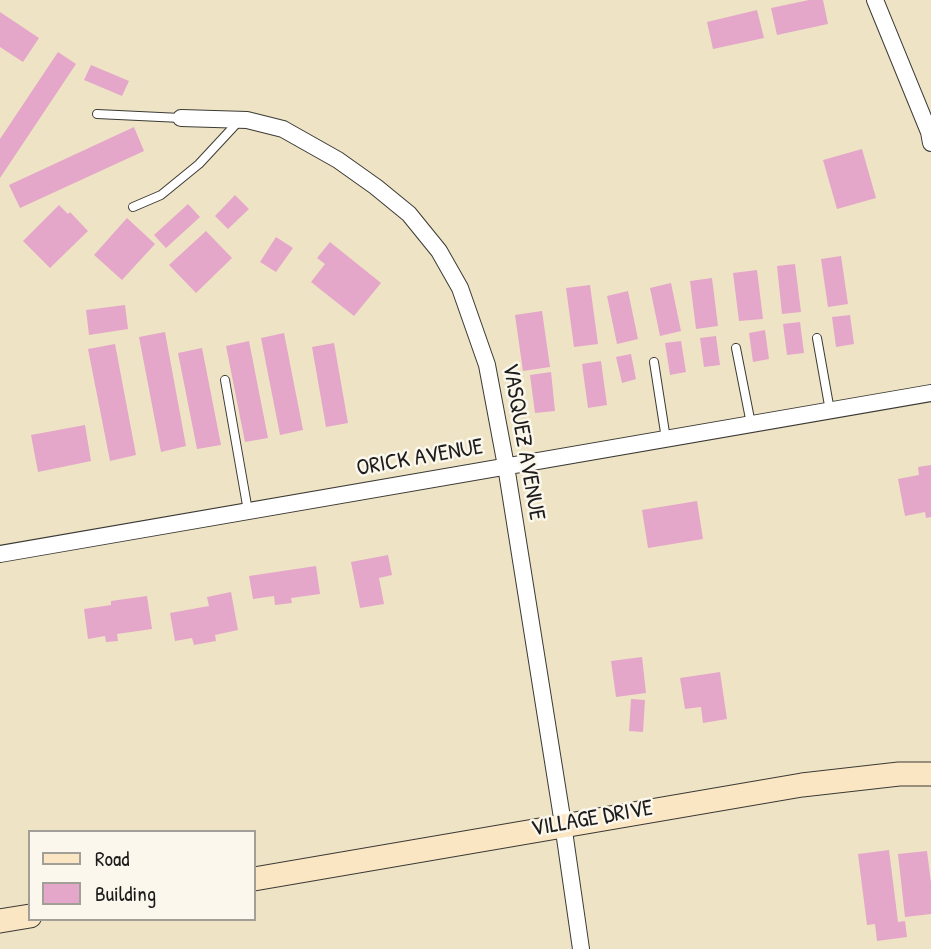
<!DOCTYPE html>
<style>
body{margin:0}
#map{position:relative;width:931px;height:949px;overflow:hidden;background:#eee4c5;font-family:"Patrick Hand",sans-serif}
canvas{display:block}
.legend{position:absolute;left:28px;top:830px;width:228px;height:91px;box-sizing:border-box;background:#fbf7ec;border:2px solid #a29f99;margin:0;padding:9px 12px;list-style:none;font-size:21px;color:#1c1c1c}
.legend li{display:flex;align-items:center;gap:14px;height:35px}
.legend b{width:35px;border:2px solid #a29f99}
</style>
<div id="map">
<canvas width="931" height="949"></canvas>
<ul class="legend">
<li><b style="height:9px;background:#fbe6c4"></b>Road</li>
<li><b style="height:19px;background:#e4a6c9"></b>Building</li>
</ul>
</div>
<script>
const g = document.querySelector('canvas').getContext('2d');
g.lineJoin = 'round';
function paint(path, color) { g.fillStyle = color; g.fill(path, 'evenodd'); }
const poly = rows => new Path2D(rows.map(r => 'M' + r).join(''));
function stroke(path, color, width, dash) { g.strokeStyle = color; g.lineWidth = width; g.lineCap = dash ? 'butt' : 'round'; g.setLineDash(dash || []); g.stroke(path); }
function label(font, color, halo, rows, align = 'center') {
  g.font = font + ' "Patrick Hand",sans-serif'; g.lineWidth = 5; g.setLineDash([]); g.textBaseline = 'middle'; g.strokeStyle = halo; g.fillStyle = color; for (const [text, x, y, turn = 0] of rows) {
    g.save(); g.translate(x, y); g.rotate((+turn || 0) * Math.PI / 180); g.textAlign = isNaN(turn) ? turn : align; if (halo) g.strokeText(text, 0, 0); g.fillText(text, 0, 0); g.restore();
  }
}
paint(poly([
 [809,0,823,0,828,24,777,35,771,8],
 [757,10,764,38,713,49,707,22],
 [0,12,39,38,23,62,0,47],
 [58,52,76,64,0,178,0,139],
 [91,65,129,81,122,96,84,80],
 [134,127,144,151,20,208,9,185],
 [862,149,876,198,837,209,823,160],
 [235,195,249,209,228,229,215,216],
 [188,204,200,217,166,248,154,235],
 [59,205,68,214,70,212,88,231,50,268,23,241],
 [127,218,155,244,122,280,94,255],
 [206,231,232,258,196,293,169,265],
 [276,237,293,248,276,272,260,262],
 [330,242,381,283,354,316,311,282,325,264,317,258],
 [841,256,848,304,828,307,821,259],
 [795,264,801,312,782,314,777,266],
 [757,270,763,319,739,321,733,273],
 [712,278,718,326,696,329,690,281],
 [671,283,681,331,660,336,650,288],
 [590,285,598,344,574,347,566,288],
 [628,291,638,339,617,344,607,296],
 [125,305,128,329,89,335,86,310],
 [542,311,550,367,523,371,515,315],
 [850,315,854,344,836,347,832,317],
 [800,322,804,353,787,355,783,324],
 [765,330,769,359,753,362,749,333],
 [165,332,186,446,161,452,139,337],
 [284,333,303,430,280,435,261,338],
 [716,336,720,365,704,367,700,338],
 [249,341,268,438,245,442,226,346],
 [681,341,686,372,670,375,665,343],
 [334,343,348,423,326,427,312,347],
 [115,344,136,455,110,461,88,349],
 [202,348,221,445,197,449,178,353],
 [631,354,636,379,622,383,616,357],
 [601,361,607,405,588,408,582,364],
 [551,372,555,411,535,413,530,375],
 [85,425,91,461,38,472,31,435],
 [931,465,931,517,926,518,925,512,905,516,898,479,919,475,918,467],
 [697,501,703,539,648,548,642,510],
 [388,555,392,575,379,578,384,604,360,608,351,562],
 [316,566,320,594,291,598,292,603,275,605,274,596,253,599,249,576],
 [231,592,238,630,215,635,216,641,194,645,192,638,175,641,170,613,209,606,207,597],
 [147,596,152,629,117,634,118,641,106,642,105,636,88,639,84,609,111,605,111,601],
 [642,657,646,693,616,697,611,661],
 [720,672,727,719,703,723,701,707,685,709,680,678],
 [631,699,645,700,643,732,629,731],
 [889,850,898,922,905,921,907,937,877,941,875,924,867,925,858,854],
 [927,851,931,883,931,914,905,917,898,854]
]), '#e4a6c9');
const lane = poly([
 [97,114,181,118],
 [133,207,161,195,199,164,238,122],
 [817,338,830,411],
 [736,348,751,424],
 [654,362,666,439],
 [225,380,248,511]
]);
const street = poly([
 [875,0,929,132,931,143],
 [181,118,247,120,283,129,338,160,376,187,409,214,439,251,460,288,487,365,506,466,563,824,581,949],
 [0,554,931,393]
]);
const secondary = poly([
 [254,879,802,785,899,774,931,774],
 [0,921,30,916]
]);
stroke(lane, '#3c3a35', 10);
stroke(street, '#3c3a35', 18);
stroke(secondary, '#3c3a35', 25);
stroke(lane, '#fff', 8);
stroke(street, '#fff', 16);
stroke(secondary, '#fbe6c4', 23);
label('23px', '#1c1c1c', '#fbf7ec', [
 ["VASQUEZ AVENUE",523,442,80],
 ["ORICK AVENUE",420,458,-10],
 ["VILLAGE DRIVE",592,819,-10]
]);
</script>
